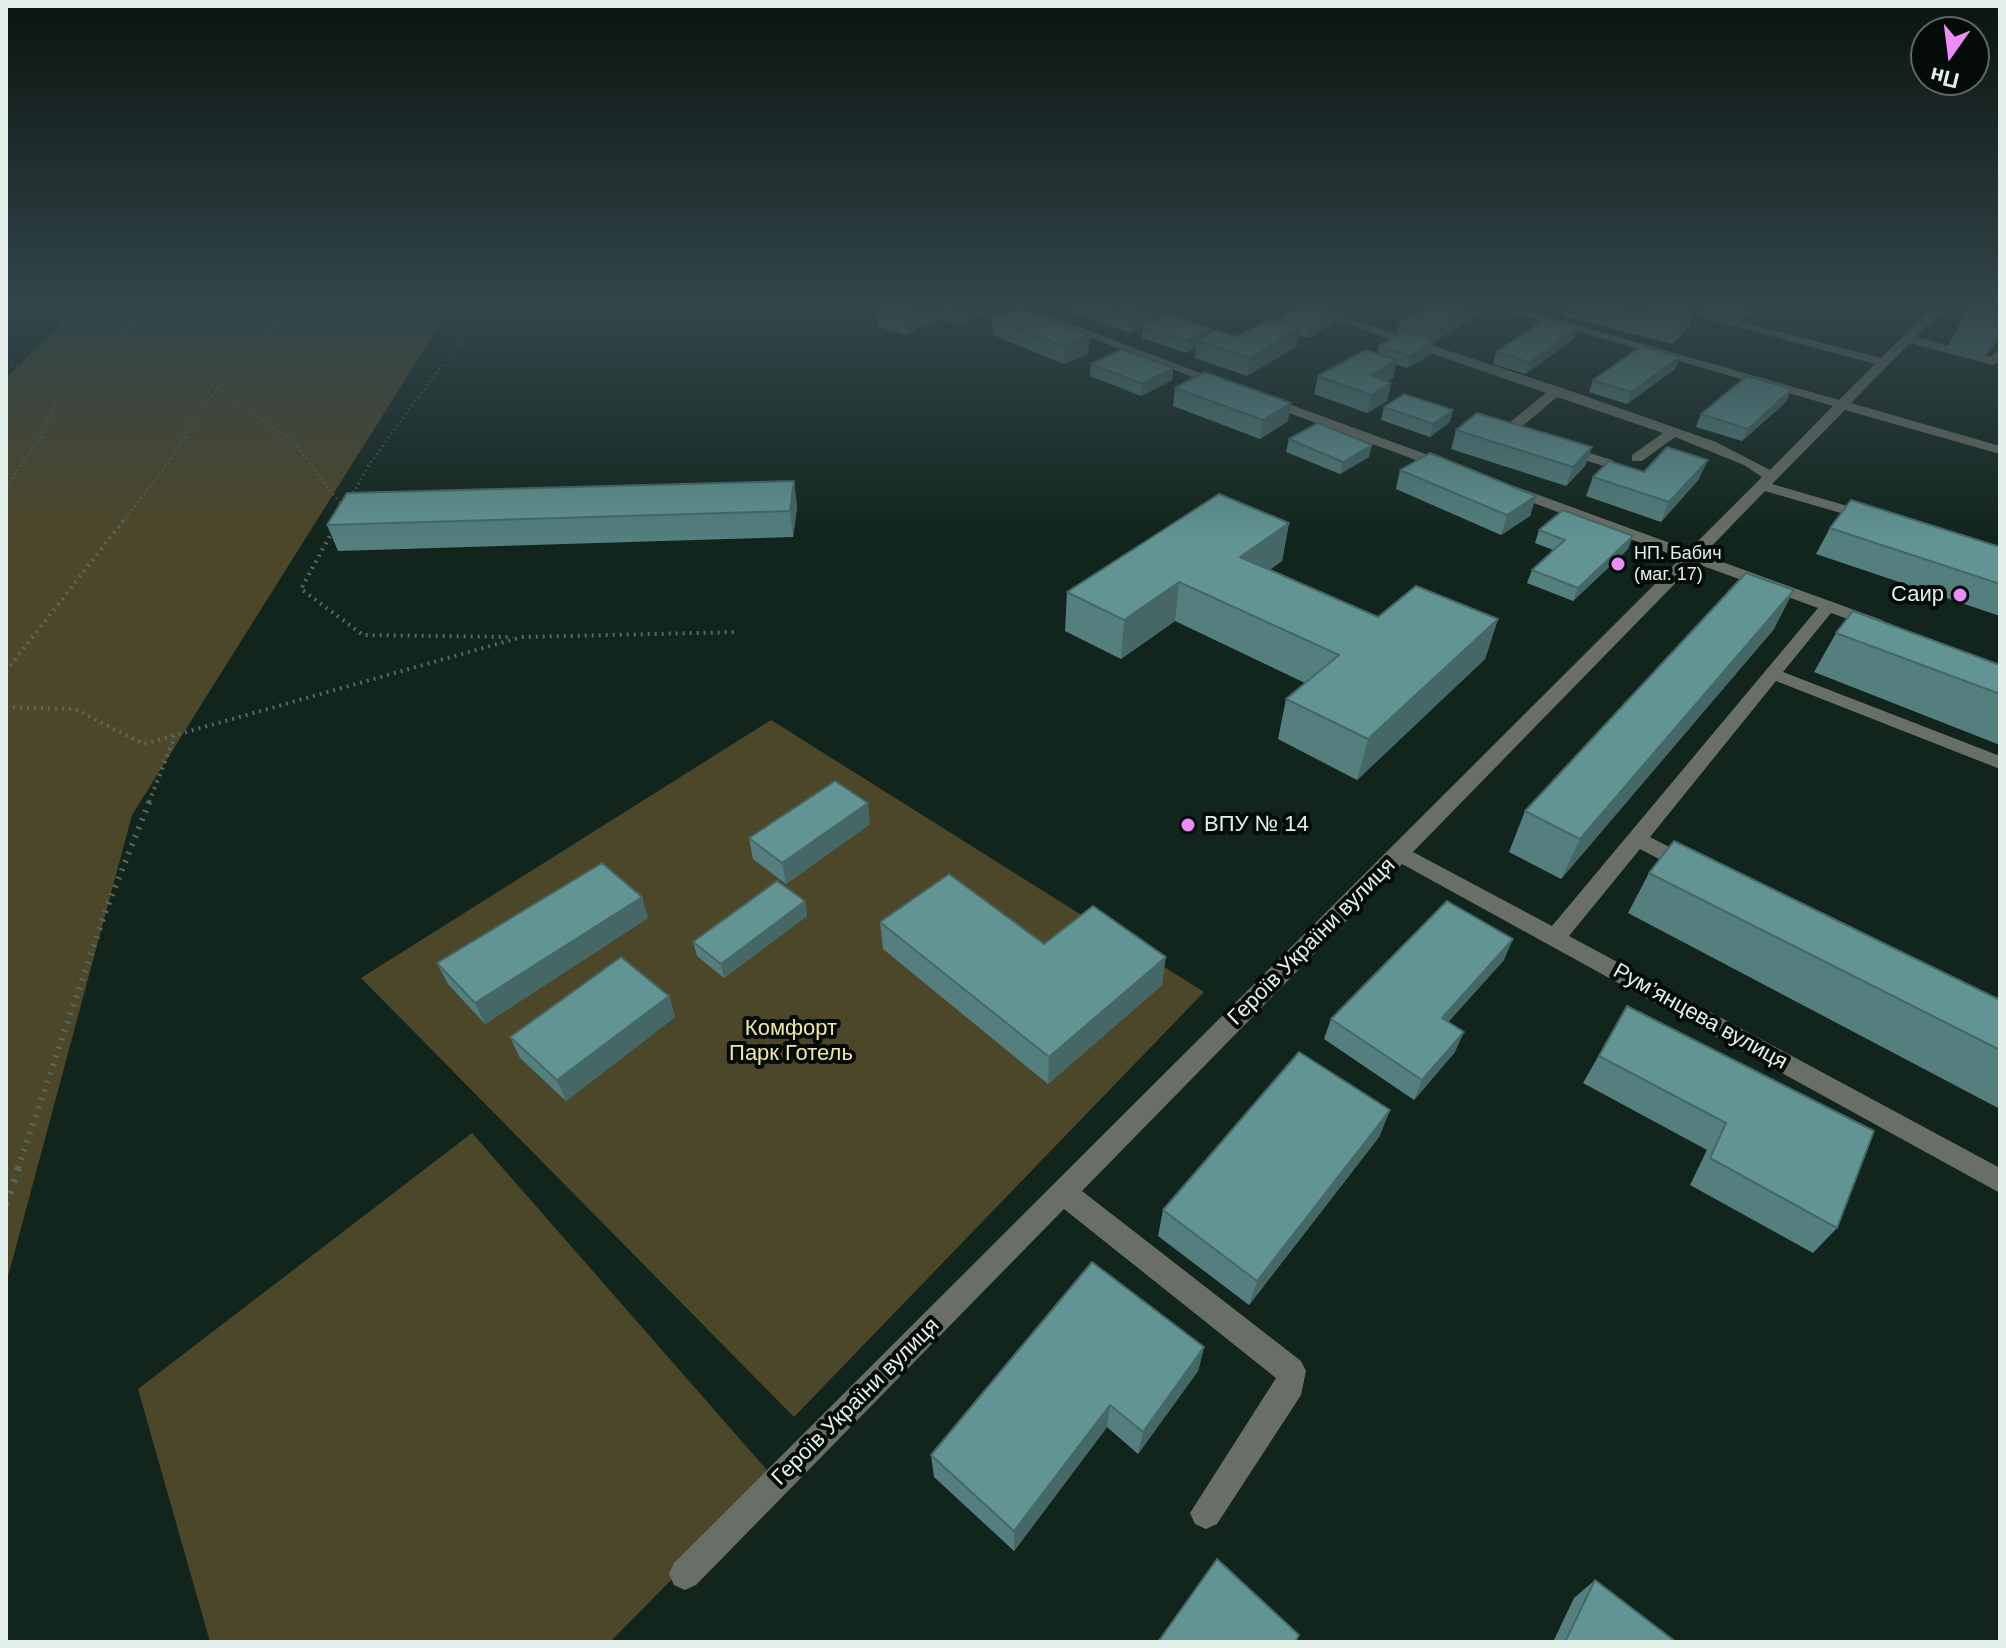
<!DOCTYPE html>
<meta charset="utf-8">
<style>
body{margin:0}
#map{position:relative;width:2006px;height:1648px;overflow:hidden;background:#12251c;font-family:Arial,sans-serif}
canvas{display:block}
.frame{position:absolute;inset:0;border:8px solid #e3efe9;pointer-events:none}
.north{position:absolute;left:1910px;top:16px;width:80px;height:80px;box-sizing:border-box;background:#050c08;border:2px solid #5e6762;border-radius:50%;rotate:194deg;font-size:22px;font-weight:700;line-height:32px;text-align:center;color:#e3efe9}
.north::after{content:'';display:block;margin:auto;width:28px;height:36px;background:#ed8cf9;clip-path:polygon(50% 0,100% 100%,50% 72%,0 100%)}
</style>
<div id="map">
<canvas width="2006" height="1648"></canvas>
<div class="frame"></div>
<div class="north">Пн</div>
</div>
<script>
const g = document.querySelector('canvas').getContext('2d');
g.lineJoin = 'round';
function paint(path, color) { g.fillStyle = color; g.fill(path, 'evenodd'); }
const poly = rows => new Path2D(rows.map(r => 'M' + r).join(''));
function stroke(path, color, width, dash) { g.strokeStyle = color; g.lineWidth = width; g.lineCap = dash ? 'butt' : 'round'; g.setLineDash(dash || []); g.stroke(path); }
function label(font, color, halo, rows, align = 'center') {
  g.font = font + ' Arial,sans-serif'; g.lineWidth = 8; g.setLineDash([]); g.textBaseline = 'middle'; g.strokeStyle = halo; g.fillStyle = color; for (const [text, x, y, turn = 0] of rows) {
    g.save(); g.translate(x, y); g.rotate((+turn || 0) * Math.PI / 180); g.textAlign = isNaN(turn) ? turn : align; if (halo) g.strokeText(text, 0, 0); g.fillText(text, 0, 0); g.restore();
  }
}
paint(poly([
 [78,308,450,308,132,815,6,1284,6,378],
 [771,720,1204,992,794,1417,361,978],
 [472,1133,773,1477,610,1642,210,1642,138,1389]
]), '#4d472a');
stroke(poly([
 [6,365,188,371,291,439,344,508],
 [6,487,40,438,64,383,150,308],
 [351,497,370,463,484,308],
 [122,522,167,465,207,400,263,343,285,308]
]), '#576860', 3, [1, 4]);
stroke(poly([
 [333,530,301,589,363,635,513,637],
 [6,671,124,520],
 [6,707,75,709,144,744,522,637,739,632],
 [149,802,175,736]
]), '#576860', 4, [2, 5]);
stroke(poly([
 [18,1168,106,910,150,800]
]), '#576860', 6, [2, 7]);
stroke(poly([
 [6,1205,19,1166]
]), '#576860', 7, [3, 9]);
paint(poly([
 [1013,308,1030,308,1229,384,1219,387,1013,308],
 [1300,308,1318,308,1562,388,1716,442,1770,470,1833,406,1498,308,1517,308,1839,400,1875,364,1667,308,1687,308,1881,358,1931,308,1944,308,1916,337,1990,357,2000,349,2000,361,1993,365,1910,343,1851,403,2000,446,2000,454,1845,410,1772,484,1875,514,1875,520,1865,520,1765,491,1703,555,1882,620,1884,624,1876,629,1831,613,1783,672,2000,756,2000,769,1776,681,1650,837,1696,861,1699,866,1696,871,1682,871,1640,849,1569,936,2000,1168,2000,1193,1402,864,1082,1191,1301,1361,1306,1371,1301,1395,1217,1524,1206,1529,1195,1524,1190,1513,1276,1378,1064,1209,696,1585,685,1590,674,1585,669,1574,674,1563,1681,558,1507,493,1507,487,1517,487,1689,550,1762,477,1744,465,1675,437,1642,461,1632,461,1632,455,1663,433,1557,397,1519,429,1531,433,1531,439,1504,433,1504,427,1546,393,1300,308],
 [1695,563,1818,608,1552,926,1413,852,1695,563],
 [1264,395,1453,464,1455,467,1443,470,1259,402,1258,399,1264,395],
 [1564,445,1612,460,1614,463,1607,467,1559,452,1559,446,1564,445]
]), '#696e66');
paint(poly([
 [879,308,988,308,988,310,960,324,939,318,904,335,878,327,876,310],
 [1062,308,1153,308,1152,322,1210,334,1237,337,1278,322,1279,318,1296,308,1361,308,1344,317,1336,315,1335,322,1308,338,1298,336,1297,346,1247,376,1195,358,1196,347,1186,353,1142,338,1143,327,1130,333],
 [1564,308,1696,308,1688,328,1673,344,1562,316],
 [1703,308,1758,308,1741,322,1702,312],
 [2000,308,2000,338,1984,357,1947,347,1965,314],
 [1483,313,1433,342,1432,354,1407,368,1396,364,1393,378,1387,381,1391,383,1387,401,1367,413,1314,394,1318,376,1378,354,1379,346,1400,335,1397,334,1400,322],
 [992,317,1089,353,1064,364,993,335],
 [1574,339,1525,374,1493,364,1496,352],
 [1680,357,1675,369,1627,404,1589,392,1593,380],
 [1091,364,1173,368,1172,380,1141,396,1090,376],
 [1175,388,1288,421,1260,439,1173,406],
 [1786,402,1742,441,1696,427,1701,414],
 [1384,407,1450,422,1430,437,1381,420],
 [1456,430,1592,447,1585,466,1566,486,1451,449],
 [1289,439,1369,457,1340,474,1286,452],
 [1400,470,1536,496,1530,516,1501,535,1396,489],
 [1644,472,1699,479,1661,522,1586,496,1593,477],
 [794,481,797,507,793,537,338,551,327,525],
 [1289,523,1282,561,1270,569,1378,617,1498,619,1485,659,1357,780,1278,739,1286,699,1305,683,1175,621,1121,659,1065,631,1067,592],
 [1830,528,2000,547,2000,616,1816,554],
 [1539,530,1628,549,1573,601,1527,583,1532,570,1553,550,1535,543],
 [1774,629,1561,879,1509,852,1525,811],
 [1836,633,2000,665,2000,745,1814,672],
 [870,824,786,884,753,859,749,838],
 [1649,873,2000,1000,2000,1109,1628,913],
 [805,901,807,916,724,978,697,956,693,942],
 [648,918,485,1024,448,984,437,963],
 [880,922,1162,985,1048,1084,883,949],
 [1504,960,1448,1022,1455,1052,1414,1100,1324,1039,1331,1019],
 [669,996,675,1017,566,1101,520,1058,510,1037],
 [1627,1006,1837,1228,1813,1253,1690,1185,1707,1150,1583,1083],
 [1390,1110,1379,1137,1249,1305,1158,1236,1163,1210],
 [1204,1347,1198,1371,1138,1454,1107,1427,1014,1551,934,1477,931,1455],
 [1595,1580,1676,1642,1553,1642,1574,1598]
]), '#547f7e');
paint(poly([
 [923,308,938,308,939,318,904,335,904,318],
 [959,308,988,308,988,310,960,324],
 [1147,308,1153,308,1152,322,1130,333,1132,315],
 [1346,308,1361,308,1344,317],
 [1474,308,1484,308,1483,313,1428,344,1431,332],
 [1694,308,1696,308,1688,328,1673,344,1682,321],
 [1749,308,1758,308,1741,322,1746,311],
 [1337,311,1335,322,1308,338,1310,327],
 [1578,327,1574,339,1525,374,1529,362],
 [1211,328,1209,339,1197,341,1196,347,1186,353,1187,341],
 [1299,328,1297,346,1247,376,1250,358],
 [2000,328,2000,338,1984,357],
 [1090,335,1089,353,1064,364,1064,347],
 [1434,342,1432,354,1407,368,1409,356],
 [1680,357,1675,369,1627,404,1631,392],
 [1397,360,1393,378,1367,393,1371,375],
 [1173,368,1172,380,1141,396,1142,384],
 [1391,383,1387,401,1367,413,1371,395],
 [1792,389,1786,402,1742,441,1748,429],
 [1291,403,1288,421,1260,439,1263,420],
 [1453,410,1450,422,1430,437,1433,424],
 [1372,445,1369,457,1340,474,1343,462],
 [1592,447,1585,466,1566,486,1573,467],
 [1708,460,1699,479,1661,522,1669,502],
 [794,481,797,507,793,537,790,511],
 [1536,496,1530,516,1501,535,1507,515],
 [1289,523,1282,561,1235,595,1240,557],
 [1633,536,1628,549,1573,601,1578,588],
 [1179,582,1175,621,1121,659,1124,620],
 [1794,590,1774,629,1561,879,1580,839],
 [1498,619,1485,659,1357,780,1368,739],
 [868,803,870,824,786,884,782,863],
 [642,897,648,918,485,1024,475,1003],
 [805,901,807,916,724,978,721,964],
 [1513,939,1504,960,1433,1039,1442,1018],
 [1166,957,1162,985,1048,1084,1049,1057],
 [669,996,675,1017,566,1101,557,1080],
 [1464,1032,1455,1052,1414,1100,1422,1080],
 [1390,1110,1379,1137,1249,1305,1257,1281],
 [1204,1347,1198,1371,1138,1454,1143,1432],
 [1110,1405,1107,1427,1014,1551,1014,1531]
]), '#456867');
const building = poly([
 [879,308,923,308,904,318,876,310,879,308],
 [1016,308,1021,308,1090,335,1064,347,992,317,1016,308],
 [1111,308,1147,308,1132,315,1111,308],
 [1296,308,1328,308,1337,311,1310,327,1279,318,1296,308],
 [1426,308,1474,308,1431,332,1400,322,1426,308],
 [1630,308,1694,308,1682,321,1630,308],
 [1971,308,2000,308,2000,323,1965,314,1971,308],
 [1167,314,1211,328,1187,341,1143,327,1167,314],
 [1547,318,1578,327,1529,362,1496,352,1547,318],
 [1269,319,1299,328,1250,358,1197,341,1216,330,1237,337,1269,319],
 [1405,332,1434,342,1409,356,1379,346,1405,332],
 [1642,346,1680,357,1631,392,1593,380,1642,346],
 [1122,349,1173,368,1142,384,1091,364,1122,349],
 [1365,350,1397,360,1371,375,1391,383,1371,395,1318,376,1365,350],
 [1204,372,1291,403,1263,420,1175,388,1204,372],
 [1747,376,1792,389,1748,429,1701,414,1747,376],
 [1404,394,1453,410,1433,424,1384,407,1404,394],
 [1477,413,1592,447,1573,467,1456,430,1477,413],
 [1318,423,1372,445,1343,462,1289,439,1318,423],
 [1667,447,1708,460,1669,502,1593,477,1609,461,1644,472,1667,447],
 [1430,453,1536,496,1507,515,1400,470,1430,453],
 [794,481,790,511,327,525,347,493,794,481],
 [1219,494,1289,523,1240,557,1378,617,1416,586,1498,619,1368,739,1286,699,1339,655,1179,582,1124,620,1067,592,1219,494],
 [1851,500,2000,547,2000,584,1830,528,1851,500],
 [1563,510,1633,536,1578,588,1532,570,1565,540,1539,530,1563,510],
 [1746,573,1794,590,1580,839,1525,811,1746,573],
 [1853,611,2000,665,2000,694,1836,633,1853,611],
 [835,781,868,803,782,863,749,838,835,781],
 [1674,841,2000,1000,2000,1050,1649,873,1674,841],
 [602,863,642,897,475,1003,437,963,602,863],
 [949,874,1044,944,1093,906,1166,957,1049,1057,880,922,949,874],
 [777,881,805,901,721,964,693,942,777,881],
 [1447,901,1513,939,1442,1018,1464,1032,1422,1080,1331,1019,1447,901],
 [621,957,669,996,557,1080,510,1037,621,957],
 [1627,1006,1874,1131,1837,1228,1710,1158,1726,1123,1599,1056,1627,1006],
 [1299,1052,1390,1110,1257,1281,1163,1210,1299,1052],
 [1092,1262,1204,1347,1143,1432,1110,1405,1014,1531,931,1455,1092,1262],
 [1217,1559,1299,1635,1295,1642,1158,1642,1217,1559],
 [1595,1580,1676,1642,1565,1642,1595,1580]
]);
paint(building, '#629493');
stroke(building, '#456867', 2);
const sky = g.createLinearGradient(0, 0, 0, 539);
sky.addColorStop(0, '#0a140f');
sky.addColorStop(0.57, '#33464b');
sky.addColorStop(1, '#33464b00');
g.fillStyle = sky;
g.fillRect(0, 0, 2006, 539);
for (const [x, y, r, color] of [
 [1618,564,8,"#ed8cf9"],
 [1960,595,8,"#ed8cf9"],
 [1188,825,8,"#ed8cf9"]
]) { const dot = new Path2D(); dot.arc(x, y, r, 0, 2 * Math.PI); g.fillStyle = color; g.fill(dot); stroke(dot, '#050c08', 3); }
label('18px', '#e3efe9', '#050c08', [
 ["НП. Бабич",1634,554],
 ["(маг. 17)",1634,575]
], 'left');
label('22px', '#e3efe9', '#050c08', [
 ["Саир",1944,595],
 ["ВПУ № 14",1204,825,"left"]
], 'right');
label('22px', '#e3efe9', '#050c08', [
 ["Героїв України вулиця",1312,942,-45],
 ["Рум’янцева вулиця",1700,1017,29],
 ["Героїв України вулиця",856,1402,-45]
]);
label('22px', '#f3e5a4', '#050c08', [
 ["Комфорт",791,1029],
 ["Парк Готель",791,1054]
]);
</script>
